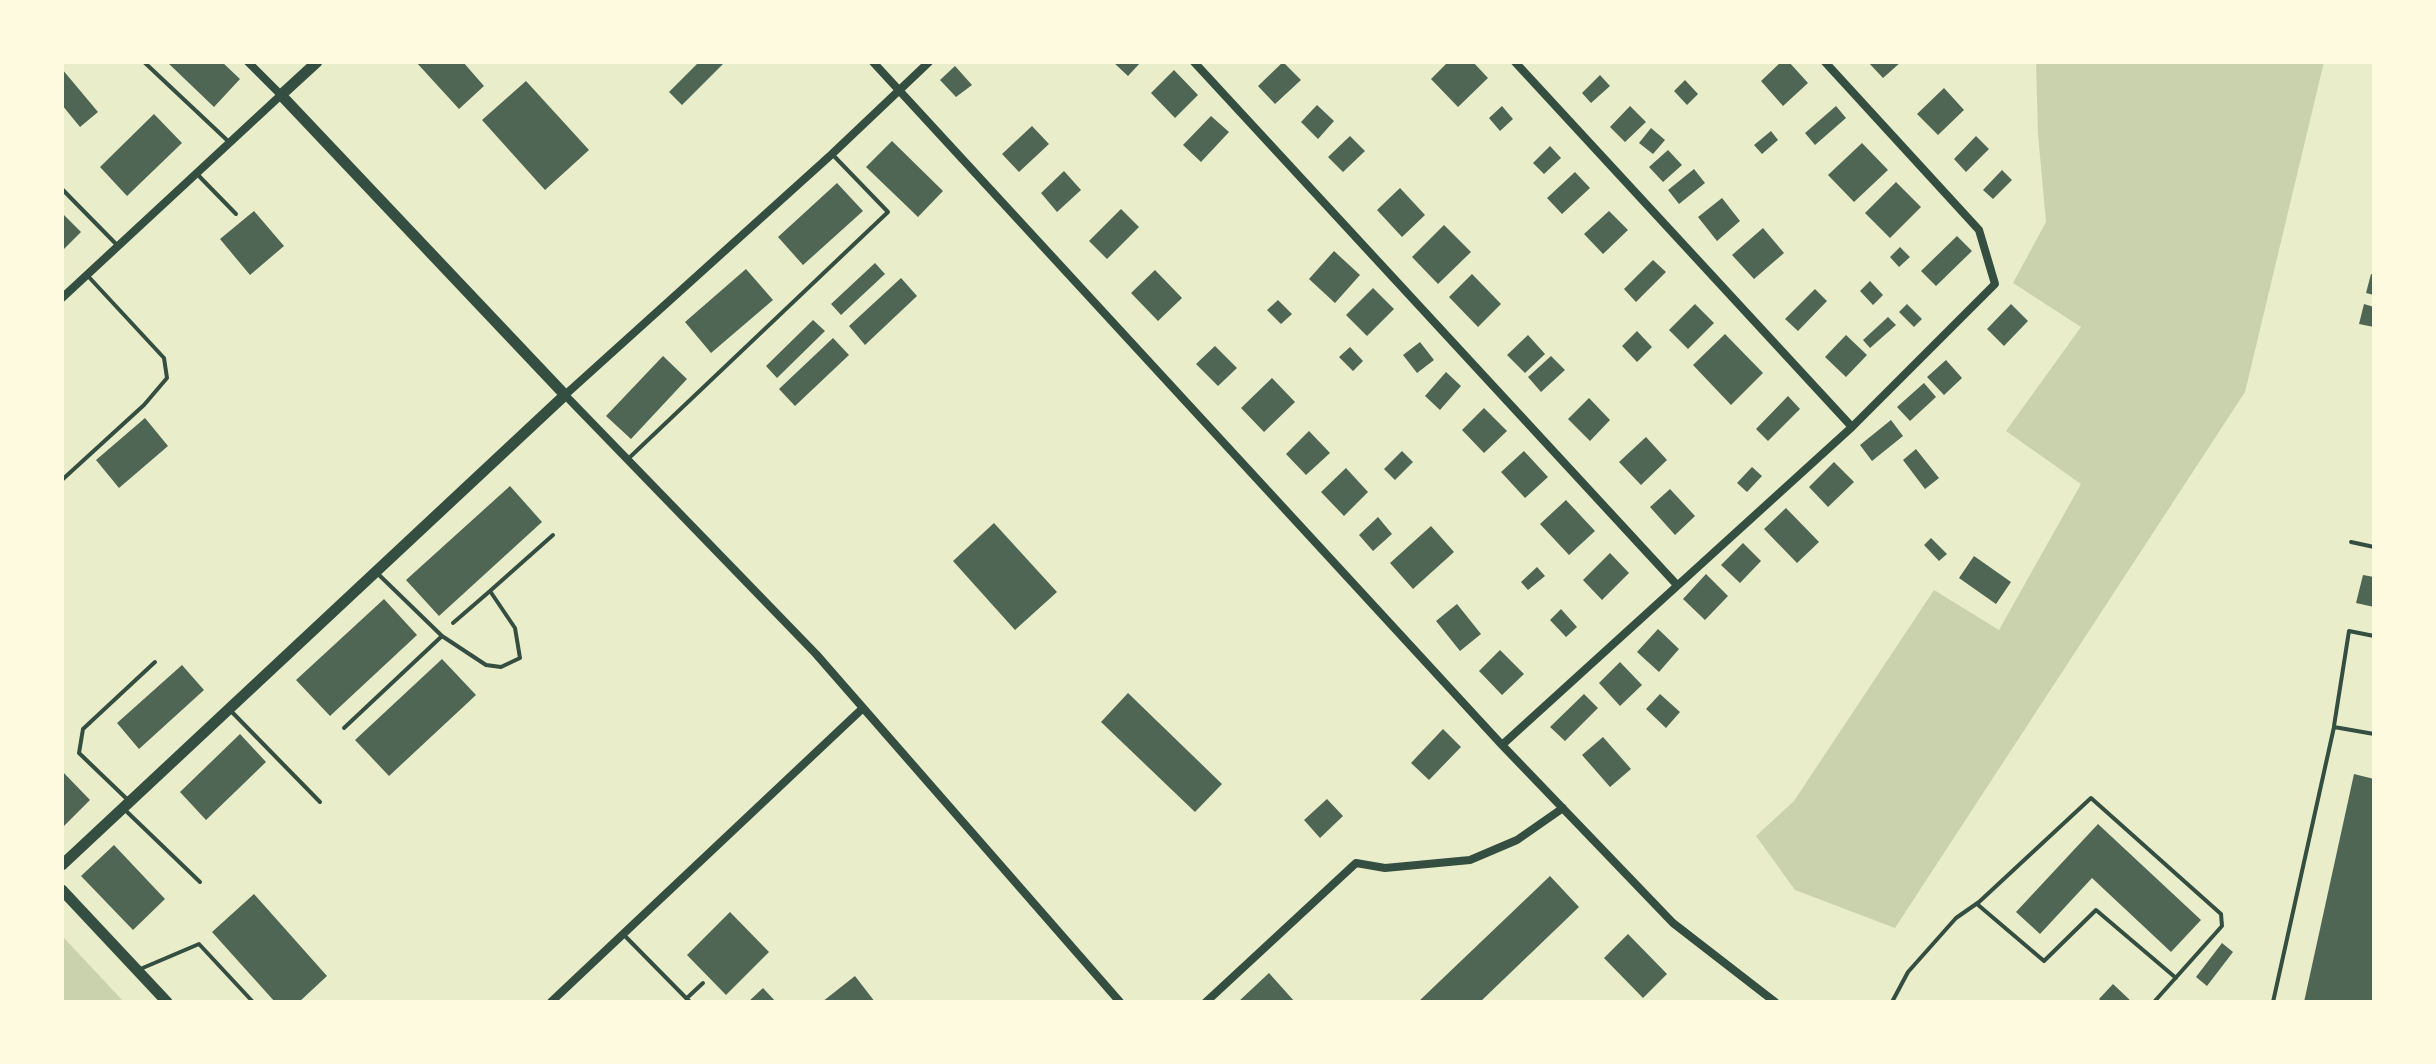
<!DOCTYPE html>
<style>
body{margin:0}
#map{position:relative;width:2436px;height:1064px;overflow:hidden;background:#e9edc9;font-family:Arial,sans-serif}
canvas{display:block}
.frame{position:absolute;inset:0;border:64px solid #fefae0;pointer-events:none}
</style>
<div id="map">
<canvas width="2436" height="1064"></canvas>
<div class="frame"></div>
</div>
<script>
const g = document.querySelector('canvas').getContext('2d');
g.lineJoin = 'round';
function paint(path, color) { g.fillStyle = color; g.fill(path, 'evenodd'); }
const poly = rows => new Path2D(rows.map(r => 'M' + r).join(''));
function stroke(path, color, width, dash) { g.strokeStyle = color; g.lineWidth = width; g.lineCap = dash ? 'butt' : 'round'; g.setLineDash(dash || []); g.stroke(path); }
paint(poly([
 [2036,62,2324,62,2245,392,1895,928,1795,890,1756,836,1794,801,1934,590,1999,630,2081,484,2006,431,2081,327,2013,283,2046,222,2038,134],
 [62,936,124,1002,62,1002]
]), '#cad2ad');
paint(poly([
 [167,62,222,62,240,79,214,107],
 [416,62,463,62,484,86,459,109],
 [699,62,725,62,682,105,669,92],
 [1113,62,1141,62,1128,76],
 [1283,62,1301,80,1275,104,1258,86],
 [1448,62,1473,62,1488,78,1458,107,1431,79],
 [1781,62,1789,62,1808,83,1783,106,1761,81],
 [1868,62,1901,62,1883,78],
 [955,66,972,85,956,97,940,80],
 [62,69,98,112,80,127,62,105],
 [1174,70,1198,95,1175,118,1151,93],
 [1600,75,1610,86,1591,103,1582,93],
 [1685,80,1698,94,1687,105,1674,91],
 [526,81,589,150,545,190,482,120],
 [1944,88,1964,110,1938,135,1917,114],
 [1317,105,1334,121,1318,139,1301,122],
 [1502,106,1513,119,1500,131,1489,118],
 [1630,106,1646,122,1625,142,1610,127],
 [1836,106,1846,118,1815,145,1805,133],
 [154,114,182,143,127,196,100,167],
 [1211,116,1229,132,1201,162,1183,145],
 [1032,126,1049,144,1019,172,1002,154],
 [1651,128,1665,140,1653,154,1639,143],
 [1771,131,1778,140,1762,154,1754,145],
 [1350,136,1365,151,1343,172,1328,157],
 [1976,136,1989,149,1966,172,1954,159],
 [892,141,943,191,918,217,866,167],
 [1862,143,1888,170,1854,202,1828,175],
 [1550,146,1561,158,1544,174,1533,163],
 [1668,150,1682,165,1663,182,1649,167],
 [1694,169,1705,183,1679,204,1668,190],
 [2002,170,2012,180,1993,199,1983,190],
 [1064,171,1081,190,1057,212,1041,193],
 [1575,172,1590,188,1562,214,1547,198],
 [1896,182,1921,207,1890,238,1865,213],
 [837,183,863,211,803,265,778,237],
 [1400,188,1425,215,1402,237,1377,210],
 [1722,198,1740,221,1717,241,1698,217],
 [1121,209,1139,227,1107,259,1089,241],
 [254,211,284,246,250,275,220,239],
 [1609,211,1628,230,1603,254,1584,234],
 [62,213,81,232,62,251],
 [1444,225,1471,252,1438,284,1412,257],
 [1763,228,1784,253,1754,279,1732,255],
 [1957,236,1972,251,1936,286,1921,271],
 [1900,247,1910,257,1899,267,1890,257],
 [1334,251,1360,275,1335,303,1309,279],
 [1653,260,1666,272,1636,302,1624,289],
 [875,263,885,274,841,315,831,304],
 [746,269,773,300,711,353,685,322],
 [1155,270,1182,298,1158,321,1131,293],
 [1472,274,1501,304,1478,327,1449,297],
 [2371,274,2374,275,2374,295,2366,293],
 [901,278,917,296,865,345,849,326],
 [1870,281,1883,295,1873,305,1860,291],
 [1373,288,1394,309,1367,336,1346,315],
 [1815,289,1827,301,1798,331,1785,319],
 [1278,300,1292,314,1281,324,1267,310],
 [1695,304,1714,323,1688,349,1669,330],
 [1907,304,1922,319,1914,327,1899,312],
 [2011,304,2028,321,2004,346,1987,329],
 [2364,304,2374,307,2374,327,2359,324],
 [1888,317,1896,325,1870,348,1863,340],
 [813,320,825,331,777,378,766,366],
 [1637,331,1652,347,1637,362,1622,346],
 [1725,334,1763,373,1731,405,1693,365],
 [1528,335,1545,354,1525,373,1507,355],
 [1846,335,1867,355,1846,377,1825,357],
 [833,338,849,355,795,406,779,389],
 [1420,342,1434,360,1417,373,1403,355],
 [1215,346,1237,368,1218,386,1196,364],
 [1350,347,1363,361,1353,371,1339,357],
 [663,356,687,379,631,439,606,416],
 [1551,356,1565,370,1541,392,1528,377],
 [1946,360,1962,378,1944,395,1927,377],
 [1446,372,1461,386,1440,410,1425,396],
 [1272,378,1295,402,1264,432,1241,408],
 [1924,383,1936,397,1910,421,1897,407],
 [1788,396,1800,409,1768,441,1756,429],
 [1589,398,1610,420,1590,441,1568,419],
 [1484,408,1507,431,1484,453,1462,430],
 [145,418,168,446,119,488,96,460],
 [1891,420,1903,436,1872,461,1860,445],
 [1309,431,1330,453,1306,475,1286,454],
 [1646,437,1667,460,1641,485,1619,462],
 [1916,449,1939,478,1925,489,1903,460],
 [1402,451,1413,462,1395,480,1384,469],
 [1524,451,1548,477,1525,498,1501,472],
 [1834,462,1854,482,1828,507,1809,487],
 [1752,467,1762,476,1747,492,1737,483],
 [1346,468,1368,492,1344,516,1321,492],
 [510,486,542,522,439,616,406,580],
 [1670,489,1695,516,1675,535,1650,507],
 [1566,500,1595,531,1569,555,1540,524],
 [1786,508,1819,542,1797,563,1764,529],
 [1378,517,1392,534,1373,551,1359,535],
 [994,523,1057,592,1015,630,953,561],
 [1431,526,1454,552,1413,589,1390,563],
 [1931,538,1947,554,1939,561,1924,545],
 [1743,543,1761,561,1740,583,1721,565],
 [1610,553,1629,573,1602,600,1583,580],
 [1974,556,2011,582,1996,604,1959,578],
 [1537,567,1545,576,1528,590,1521,582],
 [1706,574,1728,596,1705,620,1683,599],
 [2363,575,2374,577,2374,607,2356,603],
 [384,599,417,635,330,716,296,680],
 [1457,604,1481,634,1460,651,1436,621],
 [1561,609,1577,627,1566,637,1550,620],
 [1658,629,1679,649,1659,672,1637,652],
 [1500,650,1524,674,1502,695,1479,671],
 [442,659,476,695,389,776,355,740],
 [1620,662,1642,685,1620,706,1599,683],
 [182,665,204,690,139,749,117,723],
 [1128,693,1222,784,1195,812,1101,722],
 [1584,694,1598,708,1565,741,1550,727],
 [1660,694,1680,712,1666,728,1646,709],
 [1443,729,1461,747,1429,780,1411,763],
 [240,734,266,762,206,820,180,792],
 [1603,737,1631,769,1610,787,1582,755],
 [62,771,90,800,62,828],
 [2354,774,2374,779,2374,1002,2304,1002],
 [1327,799,1343,816,1320,838,1304,820],
 [2098,824,2201,920,2171,952,2092,878,2040,934,2016,912],
 [114,845,165,899,133,930,81,876],
 [1550,876,1579,907,1480,1002,1418,1002],
 [254,894,327,976,299,1002,275,1002,212,932],
 [730,912,769,952,726,995,687,955],
 [1628,934,1667,974,1643,998,1604,958],
 [2222,943,2233,952,2207,986,2196,977],
 [1269,973,1295,1002,1238,1002],
 [855,976,875,1002,822,1002],
 [2113,984,2132,1002,2102,1002,2099,999],
 [763,988,776,1002,748,1002]
]), '#4f6655');
stroke(poly([
 [144,62,228,141],
 [197,174,236,214],
 [62,189,117,245],
 [629,458,888,212,832,154],
 [63,479,144,405,167,378,164,358,87,275],
 [2351,542,2374,547],
 [453,623,490,591],
 [442,636,486,665,501,667,520,658,515,628,490,591,553,535],
 [229,709,320,802],
 [2334,726,2349,631,2374,636],
 [344,728,442,636,377,573],
 [129,801,79,753,83,729,155,662],
 [124,809,200,882],
 [1977,904,2044,961,2096,910,2176,978],
 [623,934,690,1002],
 [138,970,199,944,253,1002],
 [687,998,703,983],
 [1892,1002,1908,972,1956,918,1979,902,2091,798,2221,914,2222,926,2154,1002],
 [2273,1002,2334,727,2374,734]
]), '#344e41', 4);
stroke(poly([
 [873,62,1502,745,1673,923,1775,1002],
 [929,62,832,154,565,395,816,654,1120,1002],
 [1194,62,1677,585],
 [1515,62,1852,427],
 [62,298,281,95,248,62],
 [1502,745,1852,427,1995,284,1979,230,1825,62],
 [551,1002,863,708],
 [1206,1002,1356,863,1385,868,1470,860,1517,840,1563,808]
]), '#344e41', 8);
stroke(poly([
 [62,865,565,395,281,95,317,62],
 [62,890,167,1002]
]), '#344e41', 11);
</script>
